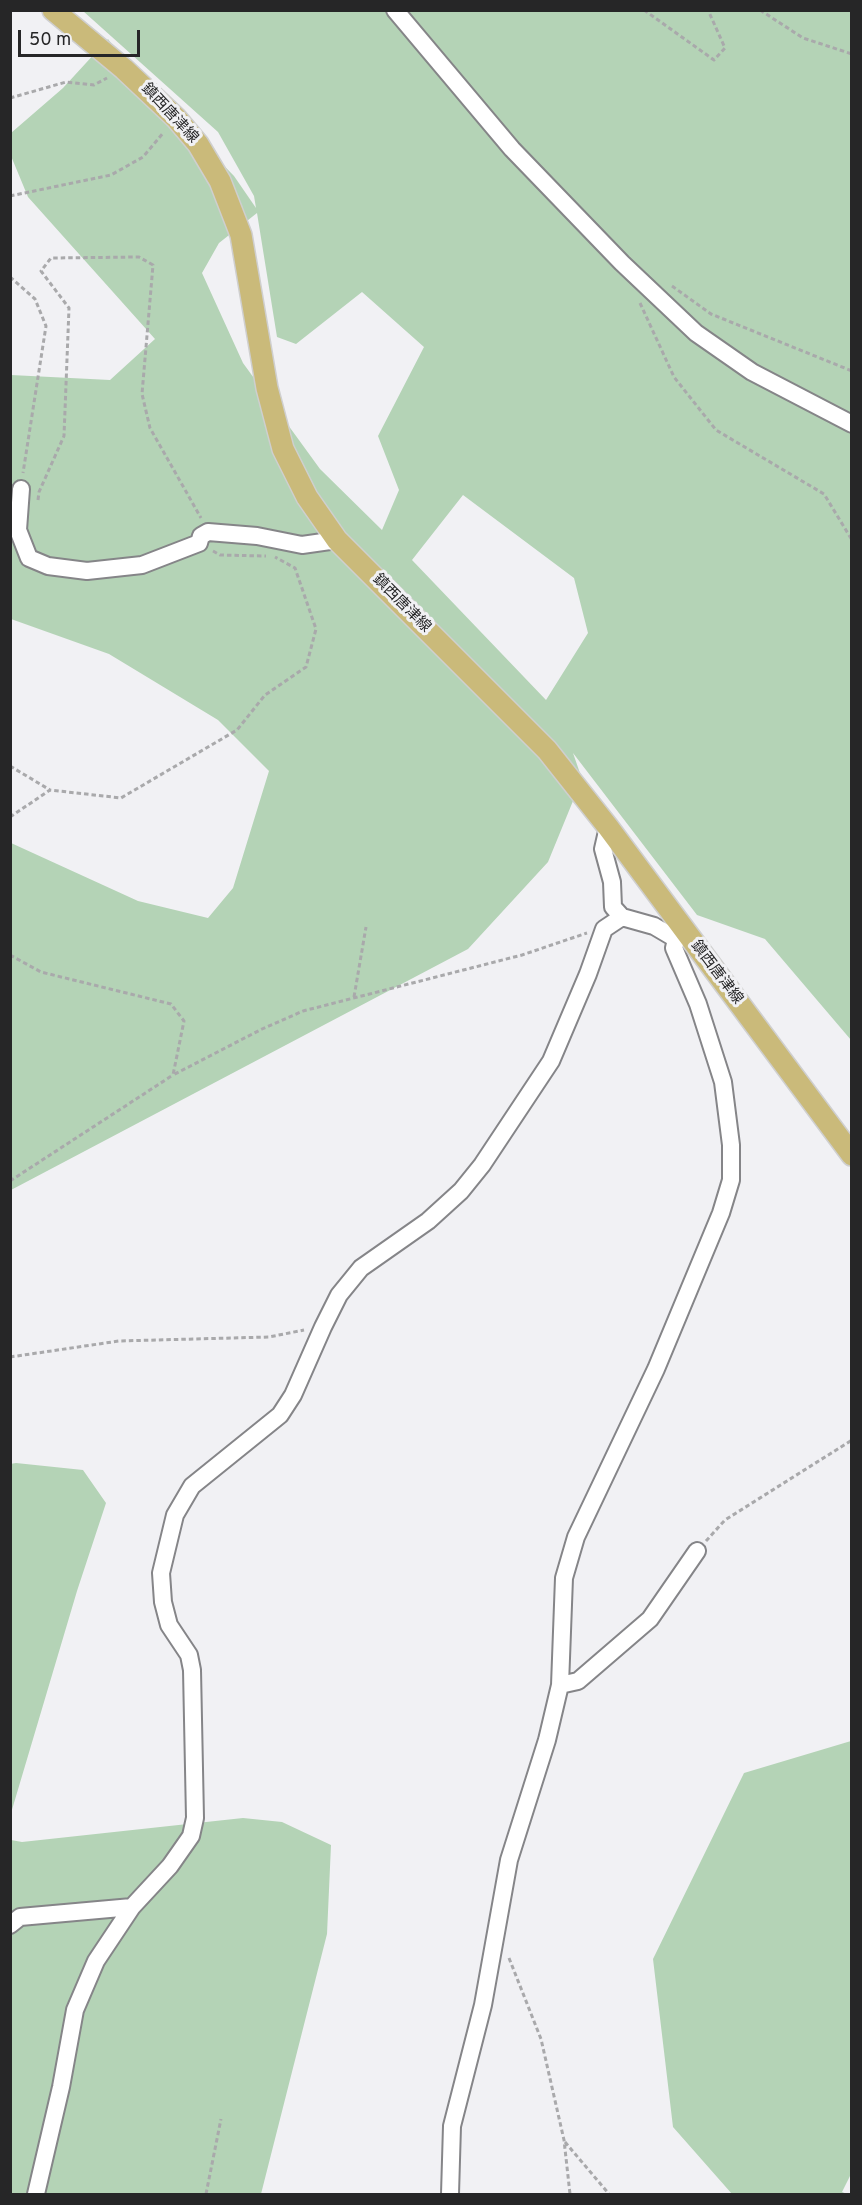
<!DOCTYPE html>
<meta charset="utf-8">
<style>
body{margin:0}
#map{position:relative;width:862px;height:2205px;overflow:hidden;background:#f1f1f4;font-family:Overpass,sans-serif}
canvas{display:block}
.frame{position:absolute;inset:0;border:12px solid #262627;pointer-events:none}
.scale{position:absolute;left:18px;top:30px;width:122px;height:27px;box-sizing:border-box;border:3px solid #262627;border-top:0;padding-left:8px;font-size:18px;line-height:21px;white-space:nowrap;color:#262627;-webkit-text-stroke:4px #f1f1f4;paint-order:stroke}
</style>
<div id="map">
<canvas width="862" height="2205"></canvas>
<div class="frame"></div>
<div class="scale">50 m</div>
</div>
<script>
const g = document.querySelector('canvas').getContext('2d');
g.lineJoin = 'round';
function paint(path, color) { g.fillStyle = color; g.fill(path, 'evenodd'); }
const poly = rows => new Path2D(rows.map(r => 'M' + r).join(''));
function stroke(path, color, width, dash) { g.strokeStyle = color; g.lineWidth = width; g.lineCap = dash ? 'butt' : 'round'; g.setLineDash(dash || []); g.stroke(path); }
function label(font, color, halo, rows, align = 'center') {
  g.font = font + ' Overpass,"Noto Sans JP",sans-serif'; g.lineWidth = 6; g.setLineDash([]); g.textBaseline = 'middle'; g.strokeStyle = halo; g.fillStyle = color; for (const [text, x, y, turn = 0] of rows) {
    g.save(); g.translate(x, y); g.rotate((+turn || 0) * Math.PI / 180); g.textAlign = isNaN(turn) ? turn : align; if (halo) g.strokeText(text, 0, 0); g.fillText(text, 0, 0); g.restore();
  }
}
paint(poly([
 [83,11,851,11,851,1040,765,939,697,915,573,753,582,779,548,862,468,949,11,1190,11,843,138,901,208,918,233,888,269,771,218,720,109,654,11,619,11,375,110,380,155,339,28,197,11,156,11,133,63,88,108,39,131,70,234,176,256,208,254,196,218,132],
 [257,213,277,337,296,344,362,292,424,347,378,436,399,490,382,530,320,469,243,363,202,273,219,243],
 [463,495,574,578,588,633,546,700,412,560],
 [16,1463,83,1470,106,1503,77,1591,11,1813,10,1464],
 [851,1741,852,2172,842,2192,847,2194,732,2194,673,2127,653,1959,744,1773],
 [243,1818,282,1822,331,1845,327,1934,261,2194,11,2194,11,1840,22,1842]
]), '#b4d3b6');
const minor = poly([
 [395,10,512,149,622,263,696,333,752,372,852,424],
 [21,489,18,530,29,558,48,566,87,571,142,565,199,543,201,536,208,532,257,536,302,545,337,540],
 [608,827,603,849,612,882,613,907,622,917,654,926,676,939,685,933],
 [560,1685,578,1681,650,1619,697,1551],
 [10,1925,20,1917,132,1907,170,1866,191,1836,195,1818,192,1670,189,1655,169,1625,163,1602,161,1573,175,1515,192,1486,280,1415,293,1395,323,1327,339,1295,361,1268,428,1221,461,1191,482,1165,551,1061,588,974,604,929,622,917],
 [36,2194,61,2087,75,2010,96,1961,132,1907],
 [450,2194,452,2126,483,2005,509,1860,547,1740,560,1685,564,1578,576,1537,656,1369,721,1213,731,1180,731,1145,723,1082,698,1004,674,948,676,939]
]);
const major = poly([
 [53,10,124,69,176,118,198,144,220,181,241,235,267,388,283,449,307,497,337,540,547,750,608,827,852,1155]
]);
stroke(minor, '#858588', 20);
stroke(major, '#cfcfcf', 24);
stroke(poly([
 [644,10,714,60,725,48,708,10],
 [760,10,803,38,852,54],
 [10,98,66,82,94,85,107,78],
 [10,196,111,175,143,157,164,132],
 [10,277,35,299,46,326,23,473],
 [672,286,711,314,852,371],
 [640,303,674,377,716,430,824,494,852,540],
 [38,500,39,492,64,436,69,308,41,271,51,258,139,257,153,265,142,394,150,428,201,518],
 [213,551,220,555,266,556],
 [10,766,50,790],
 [10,817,50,790,121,798,237,730,265,695,306,667,316,629,295,568,275,557],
 [10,955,41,972,171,1004,184,1021,173,1075,262,1029,303,1011,522,955,587,933],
 [354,997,366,927],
 [10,1181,173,1075],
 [10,1357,119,1341,269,1337,304,1330],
 [706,1541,725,1520,852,1440],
 [509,1958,541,2039,564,2140,570,2194],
 [565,2142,609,2194],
 [206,2194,221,2119]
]), '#a9a9ab', 3, [4.5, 3]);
stroke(minor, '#fff', 16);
stroke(major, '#caba7a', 21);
label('15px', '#262627', '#f1f1f4', [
 ["鎮西唐津線",169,114,47],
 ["鎮西唐津線",401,604,45],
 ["鎮西唐津線",716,973,53]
]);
</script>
